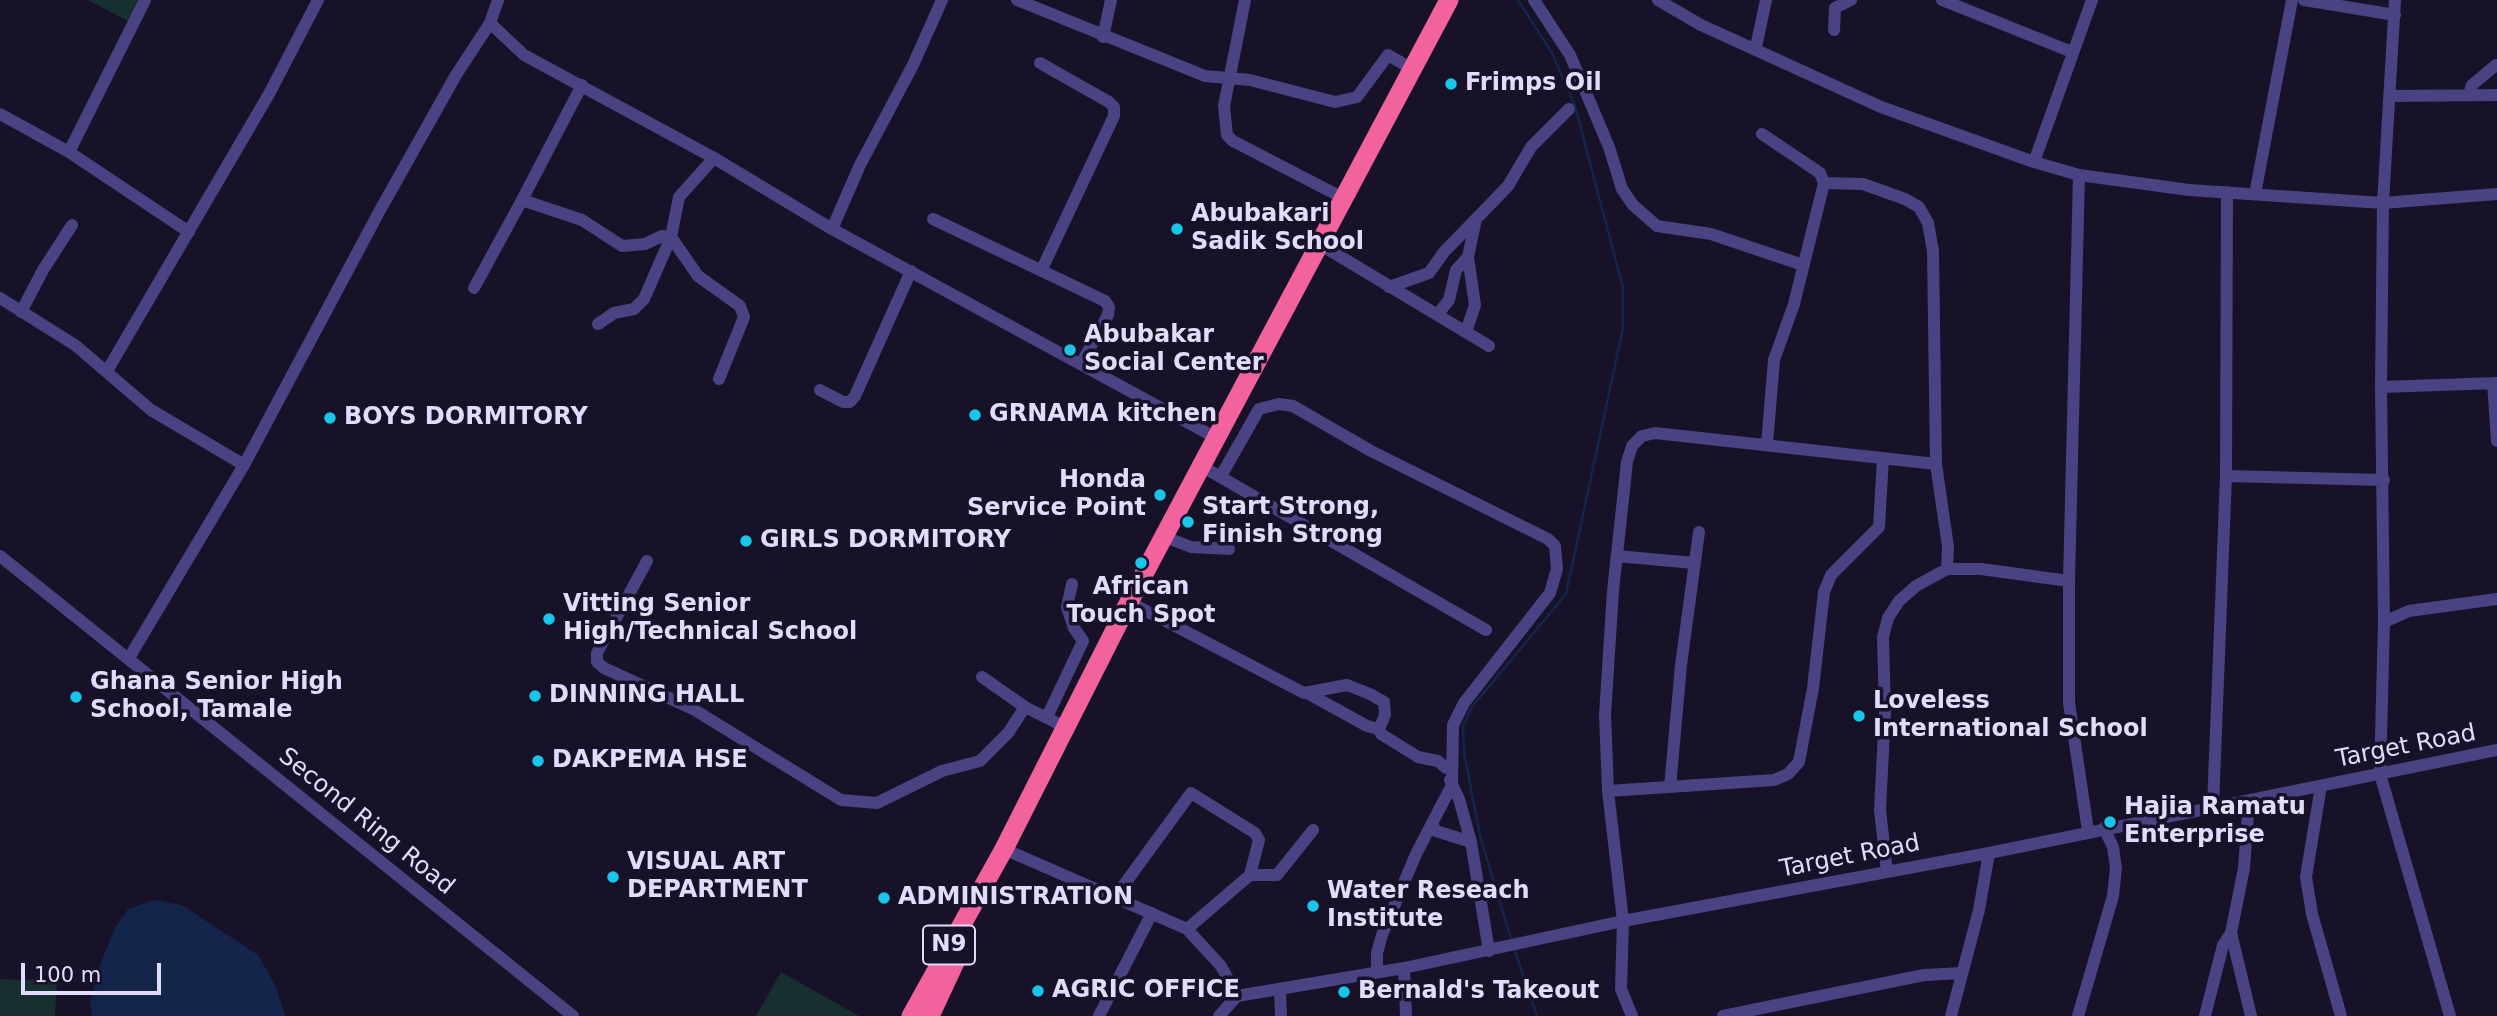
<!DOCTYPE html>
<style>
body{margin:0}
#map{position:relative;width:2497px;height:1016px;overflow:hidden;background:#181228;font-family:"DejaVu Sans",sans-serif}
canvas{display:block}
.scale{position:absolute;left:21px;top:963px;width:140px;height:32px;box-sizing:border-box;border:4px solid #e2dcfc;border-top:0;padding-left:9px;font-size:21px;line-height:24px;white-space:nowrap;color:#e2dcfc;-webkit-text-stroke:5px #181228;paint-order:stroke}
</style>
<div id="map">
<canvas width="2497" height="1016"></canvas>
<div class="scale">100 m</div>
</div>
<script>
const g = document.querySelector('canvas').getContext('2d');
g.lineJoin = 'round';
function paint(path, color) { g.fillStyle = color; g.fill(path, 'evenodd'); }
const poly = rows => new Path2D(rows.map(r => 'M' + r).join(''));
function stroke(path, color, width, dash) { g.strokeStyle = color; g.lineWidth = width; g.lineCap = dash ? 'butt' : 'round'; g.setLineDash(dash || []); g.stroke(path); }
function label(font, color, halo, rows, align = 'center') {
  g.font = font + ' "DejaVu Sans",sans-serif'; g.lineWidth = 7; g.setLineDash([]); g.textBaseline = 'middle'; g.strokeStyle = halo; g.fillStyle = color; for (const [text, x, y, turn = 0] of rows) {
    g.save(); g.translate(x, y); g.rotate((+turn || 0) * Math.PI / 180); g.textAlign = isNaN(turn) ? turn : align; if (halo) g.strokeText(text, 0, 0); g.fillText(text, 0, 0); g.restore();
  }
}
paint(poly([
 [88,0,141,0,130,22],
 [781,972,859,1016,756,1016],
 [0,979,57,981,55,1016,0,1016]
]), '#163031');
paint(poly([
 [154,900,182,905,258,955,276,987,285,1016,92,1016,90,1002,100,965,115,928,128,909]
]), '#14254b');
stroke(poly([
 [1512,942,1480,836,1464,752,1463,726,1471,708,1566,594,1623,328,1623,288,1575,106,1552,53,1518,0],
 [1514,948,1537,1016]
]), '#14254b', 2.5);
stroke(poly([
 [498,0,490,23,524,55,714,158,832,229,1218,439],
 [1017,0,1205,76,1250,80,1335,102,1357,97,1388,55,1412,69],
 [1245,0,1224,106,1227,135,1233,141,1345,199],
 [1534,0,1570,55,1609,147,1622,189,1633,205,1657,226,1711,234,1803,265],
 [1658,0,1701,25,1881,107,2034,162,2079,175,2189,190,2383,203,2497,194],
 [1942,0,2072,52],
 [2304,0,2395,15],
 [2395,0,2383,203,2381,387,2384,622,2380,774,2450,1016],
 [1834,30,1835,8,1851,0],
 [1103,37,1111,0],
 [1756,47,1766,0],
 [1040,63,1109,102,1114,107,1114,116,1042,269],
 [2469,95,2472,85,2496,65],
 [2391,96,2497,95],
 [0,114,69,152,189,232],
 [1762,134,1820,173,1824,183,1794,304,1774,360,1767,444],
 [69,152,145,0],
 [714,158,679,197,671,237,698,276,740,306,744,317,719,379],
 [2034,162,2092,0],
 [2079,175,2069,581,2069,703,2088,831],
 [1824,183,1863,184,1905,199,1919,207,1928,223,1933,251,1936,464,1948,547,1947,569],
 [2255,194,2292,0],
 [522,200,582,85],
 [933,219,1105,301,1109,307,1108,315,1081,364],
 [832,229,860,165,913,65,942,0],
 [1321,245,1489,346],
 [1389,287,1429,273,1444,252,1508,186,1531,147,1569,109],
 [474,288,522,200,582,220,622,246,645,244,662,236,671,237,644,299,634,309,614,313,598,324],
 [0,298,75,345,151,410,244,465],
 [21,312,43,270,72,225],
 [1437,315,1449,300,1456,270,1468,257,1476,219],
 [1466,332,1475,305,1468,257],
 [107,371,269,94,318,0],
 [2493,383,2497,441],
 [2381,387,2497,383],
 [820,390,843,402,850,402,855,396,911,271],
 [1203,467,1486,630],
 [1221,476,1259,409,1279,404,1293,406,1371,451,1548,539,1555,546,1557,569,1550,593,1464,703,1453,725,1452,785,1416,854,1382,935,1377,953,1377,972],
 [2226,476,2384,480],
 [1165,537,1191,547,1229,549],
 [0,556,573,1016],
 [1617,556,1694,563],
 [647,561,597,653,597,662,604,668,693,709,841,800,877,803,942,771,980,761,1008,733,1025,707],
 [1129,602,1304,693,1347,685,1370,694,1384,702,1385,715,1379,729,1381,734,1418,757,1438,761,1446,768],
 [2384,622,2409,611,2497,599],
 [129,658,244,465,379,212,456,75,490,23],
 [982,677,1025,707,1065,727],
 [1309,694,1367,726,1379,729],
 [1047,717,1083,641,1074,628,1067,607,1072,584],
 [1450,780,1459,799,1471,842,1489,951],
 [2321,786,2306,877,2312,914,2341,1016],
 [1670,787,1681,665,1699,532],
 [1608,791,1774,780,1788,774,1799,762,1813,688,1824,592,1831,575,1879,527,1883,458],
 [2249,800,2244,868,2231,933,2251,1016],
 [2213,807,2226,476,2227,192],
 [1432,824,1436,831,1471,842],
 [1004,849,1187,929,1221,966,1237,996],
 [1887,872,1880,810,1885,712,1883,637,1888,618,1899,601,1916,586,1947,569,1981,569,2069,581],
 [1250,875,1277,875,1313,830],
 [1115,897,1191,793,1255,833,1259,840,1250,875,1187,929],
 [1404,968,1406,1016],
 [1280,990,1281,1016],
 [1099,1016,1152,913],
 [1219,1016,1237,996,1404,968,1623,921,1989,853,2497,750],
 [1632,1016,1621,989,1623,921,1608,791,1605,715,1613,591,1627,462,1632,446,1642,436,1655,433,1936,464],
 [1723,1016,1924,975,1962,973],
 [1951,1016,1979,910,1989,853],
 [2078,1016,2113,896,2116,868,2113,847,2104,828],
 [2205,1016,2223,945,2231,933]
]), '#494283', 12);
stroke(poly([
 [911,1016,1004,849,1129,602,1449,0],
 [930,1016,964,943]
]), '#f2629c', 19);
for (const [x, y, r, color] of [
 [1451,84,7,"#19c6eb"],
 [1177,229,7,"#19c6eb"],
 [1070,350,7,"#19c6eb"],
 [975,415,7,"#19c6eb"],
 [330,418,7,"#19c6eb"],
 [1160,495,7,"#19c6eb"],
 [1188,522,7,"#19c6eb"],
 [746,541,7,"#19c6eb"],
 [1141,563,7,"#19c6eb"],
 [549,619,7,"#19c6eb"],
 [535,696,7,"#19c6eb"],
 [76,697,7,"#19c6eb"],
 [1859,716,7,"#19c6eb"],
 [538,761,7,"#19c6eb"],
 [2110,822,7,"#19c6eb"],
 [613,877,7,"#19c6eb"],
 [884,898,7,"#19c6eb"],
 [1313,906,7,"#19c6eb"],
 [1038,991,7,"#19c6eb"],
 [1344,992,7,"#19c6eb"]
]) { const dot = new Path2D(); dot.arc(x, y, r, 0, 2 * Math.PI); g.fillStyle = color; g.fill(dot); stroke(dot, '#181228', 2.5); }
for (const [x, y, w] of [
 [949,945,52]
]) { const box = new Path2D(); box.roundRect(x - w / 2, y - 19.5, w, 39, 5); g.fillStyle = '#181228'; g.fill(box); stroke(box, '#e2dcfc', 2); }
label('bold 23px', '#e2dcfc', null, [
 ["N9",949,945]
]);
label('bold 24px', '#e2dcfc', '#181228', [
 ["Frimps Oil",1465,84],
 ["Abubakari",1191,215],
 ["Sadik School",1191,243],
 ["Abubakar",1084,336],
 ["Social Center",1084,364],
 ["GRNAMA kitchen",989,415],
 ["BOYS DORMITORY",344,418],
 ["Honda",1146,481,"right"],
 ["Service Point",1146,509,"right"],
 ["Start Strong,",1202,508],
 ["Finish Strong",1202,536],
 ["GIRLS DORMITORY",760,541],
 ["African",1141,588,"center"],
 ["Touch Spot",1141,616,"center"],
 ["Vitting Senior",563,605],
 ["High/Technical School",563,633],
 ["Ghana Senior High",90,683],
 ["School, Tamale",90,711],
 ["DINNING HALL",549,696],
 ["Loveless",1873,702],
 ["International School",1873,730],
 ["DAKPEMA HSE",552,761],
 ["Hajia Ramatu",2124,808],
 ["Enterprise",2124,836],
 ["VISUAL ART",627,863],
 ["DEPARTMENT",627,891],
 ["Water Reseach",1327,892],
 ["Institute",1327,920],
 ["ADMINISTRATION",898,898],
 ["AGRIC OFFICE",1052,991],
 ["Bernald's Takeout",1358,992]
], 'left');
label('24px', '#e2dcfc', '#181228', [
 ["Target Road",2406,747,-11],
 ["Second Ring Road",366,822,39],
 ["Target Road",1850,857,-11]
]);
</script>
